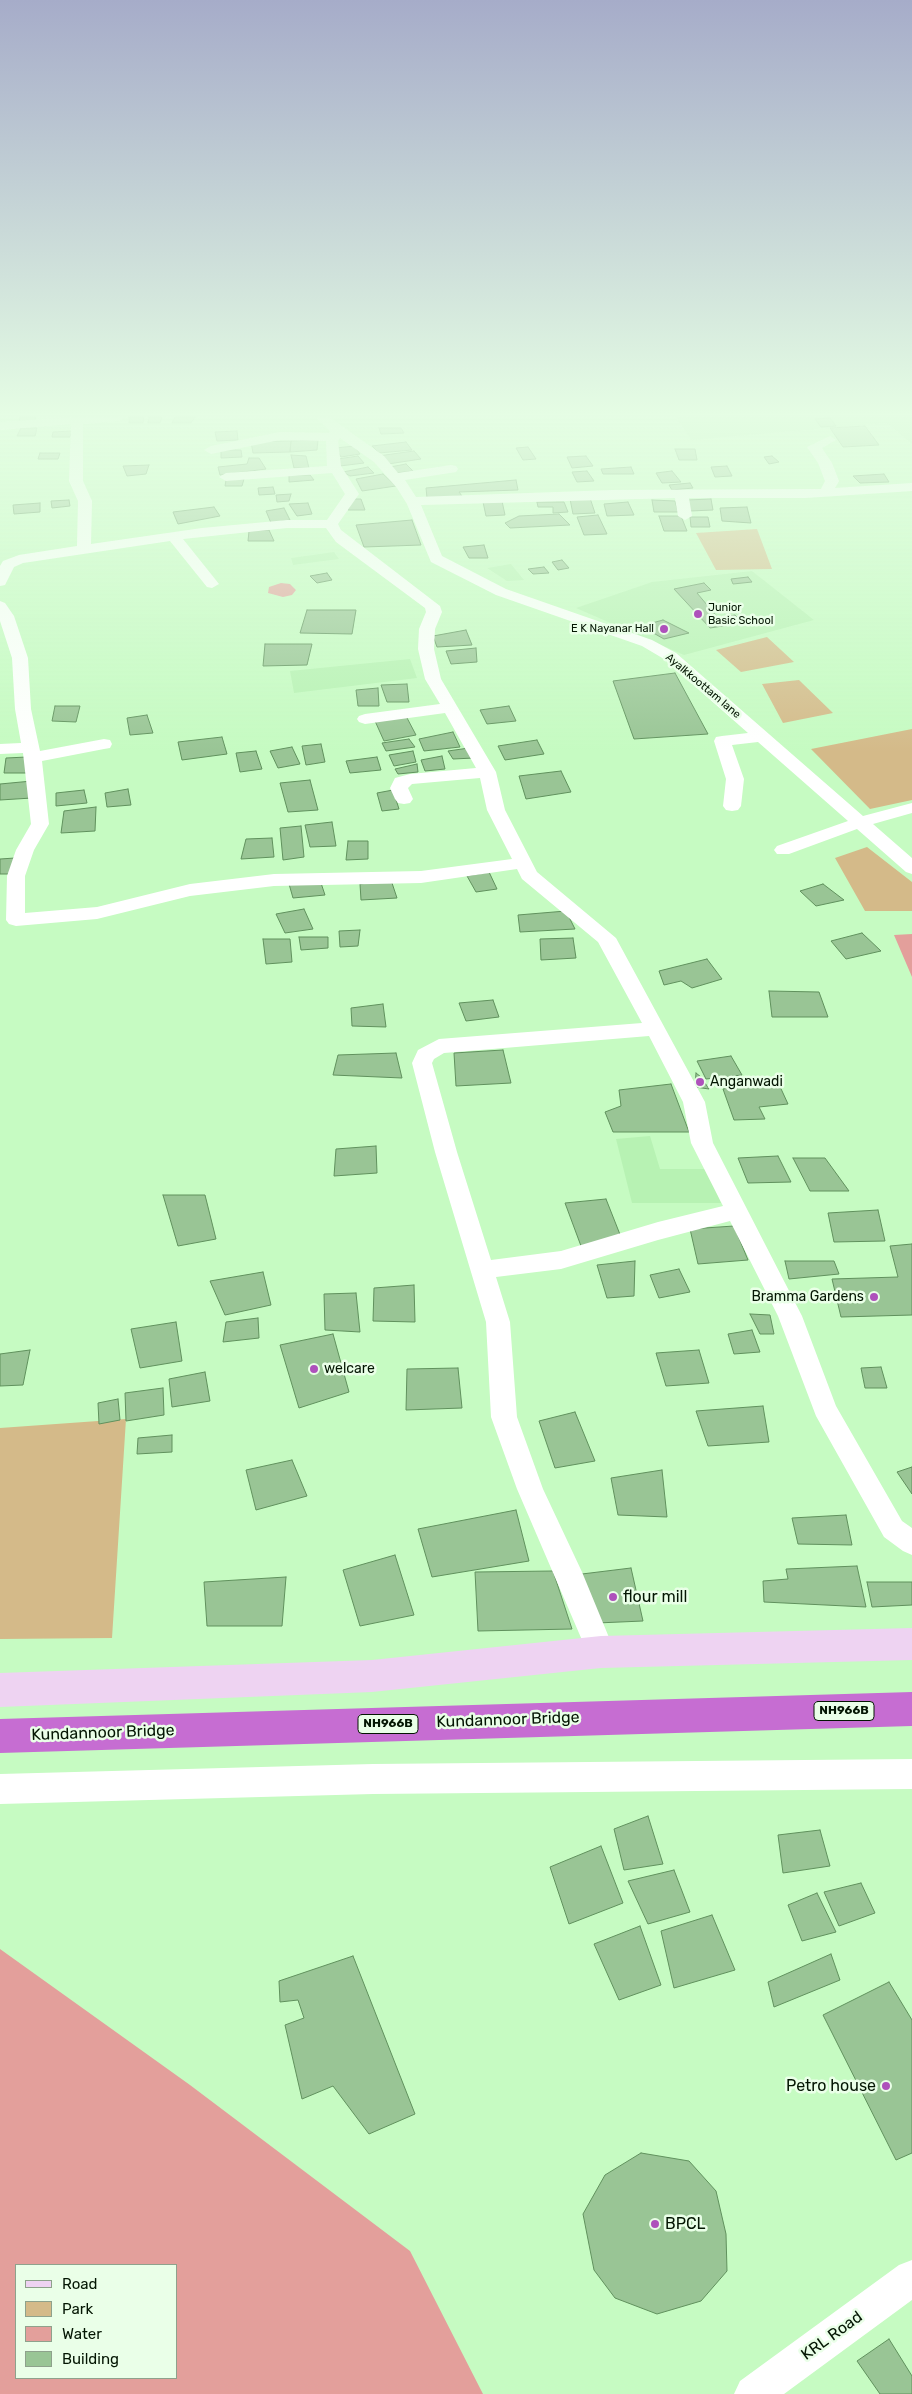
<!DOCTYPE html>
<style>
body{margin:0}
#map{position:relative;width:912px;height:2394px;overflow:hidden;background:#c6fbc2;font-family:Rubik,sans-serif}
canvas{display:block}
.legend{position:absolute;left:15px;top:2264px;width:162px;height:115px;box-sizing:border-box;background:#eaffe8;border:1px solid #8ea28c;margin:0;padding:6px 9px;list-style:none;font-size:15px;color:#041603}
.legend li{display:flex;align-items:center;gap:10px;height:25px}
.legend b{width:25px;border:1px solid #8ea28c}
</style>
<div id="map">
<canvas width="912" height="2394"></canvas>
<ul class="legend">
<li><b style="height:6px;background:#eed3f2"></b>Road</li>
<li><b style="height:14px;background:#d4ba89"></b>Park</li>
<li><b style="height:14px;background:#e39f9b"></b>Water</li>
<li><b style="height:14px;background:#99c595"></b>Building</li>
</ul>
</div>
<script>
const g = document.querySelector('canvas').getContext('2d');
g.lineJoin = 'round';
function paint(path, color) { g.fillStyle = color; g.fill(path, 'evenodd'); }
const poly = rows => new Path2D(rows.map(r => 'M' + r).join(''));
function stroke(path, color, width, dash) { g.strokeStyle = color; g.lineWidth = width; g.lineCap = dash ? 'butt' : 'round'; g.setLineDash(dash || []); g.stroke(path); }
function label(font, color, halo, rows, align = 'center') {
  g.font = font + ' Rubik,sans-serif'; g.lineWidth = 5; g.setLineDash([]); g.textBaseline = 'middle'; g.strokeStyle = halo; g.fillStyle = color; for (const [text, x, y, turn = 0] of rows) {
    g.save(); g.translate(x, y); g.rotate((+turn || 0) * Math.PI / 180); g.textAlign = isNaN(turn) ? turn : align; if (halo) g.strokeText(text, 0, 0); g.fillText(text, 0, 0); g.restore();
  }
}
paint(poly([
 [676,417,912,417,912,444,887,423,691,440],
 [334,552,339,559,293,565,291,558],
 [511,564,524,580,507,581,487,568],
 [752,571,814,620,684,655,576,608,652,582],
 [410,659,417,678,294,693,290,671],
 [650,1136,660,1169,708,1169,721,1203,632,1203,616,1139]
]), '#b7f2b3');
paint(poly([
 [757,529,772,569,716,570,696,533],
 [767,637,794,662,741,672,716,650],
 [799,680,833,713,783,723,762,684],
 [912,729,912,800,870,809,811,749],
 [867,847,912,882,912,911,865,911,835,858],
 [126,1419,112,1638,0,1639,0,1428]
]), '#d4ba89');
paint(poly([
 [281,583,290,584,296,590,292,595,283,597,268,593,269,587],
 [912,934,912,977,894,935],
 [0,1949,190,2085,410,2251,483,2394,0,2394],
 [16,2265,176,2265,176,2378,16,2378]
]), '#e39f9b');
const building = poly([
 [20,417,36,417,34,423,19,423,20,417],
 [129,417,144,417,143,423,129,423,129,417],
 [149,417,162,417,160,423,148,423,149,417],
 [175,417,195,417,191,423,172,423,175,417],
 [830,418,836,426,821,427,815,419,830,418],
 [865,426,879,445,843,447,830,428,865,426],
 [21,428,37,428,35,436,17,436,21,428],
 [379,428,401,428,404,433,381,434,379,428],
 [72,431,70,437,52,437,53,432,72,431],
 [237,431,238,440,217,441,215,432,237,431],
 [318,440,317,450,290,452,291,441,318,440],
 [291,441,290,452,253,453,251,442,291,441],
 [406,442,412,450,379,453,372,446,406,442],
 [354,446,360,454,341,457,336,448,354,446],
 [528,447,536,459,523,460,516,448,528,447],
 [675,449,695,449,697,460,679,460,675,449],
 [221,450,241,450,242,457,221,458,221,450],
 [414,451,421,459,388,464,378,456,414,451],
 [40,453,60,453,58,459,38,459,40,453],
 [291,455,306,456,309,468,294,468,291,455],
 [358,456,364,463,340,466,338,459,358,456],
 [586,456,593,466,572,468,567,457,586,456],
 [772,456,779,462,769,464,764,457,772,456],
 [249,458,259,458,266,469,220,475,218,467,247,464,249,458],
 [406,464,413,471,396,473,390,467,406,464],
 [149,465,146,474,127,476,123,466,149,465],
 [727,466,732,476,715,477,711,467,727,466],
 [368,467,374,473,350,476,343,472,368,467],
 [631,467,634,474,603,474,601,469,631,467],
 [587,471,594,481,577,482,572,472,587,471],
 [672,471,681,482,662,483,656,473,672,471],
 [383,474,396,486,362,491,356,479,383,474],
 [884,474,889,482,860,483,853,476,884,474],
 [289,475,310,475,314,480,289,482,289,475],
 [244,479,242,486,225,486,226,480,244,479],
 [516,480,518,490,459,492,462,496,427,498,426,488,516,480],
 [690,483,693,488,672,490,669,485,690,483],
 [273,487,275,494,259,495,258,488,273,487],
 [291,494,289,501,277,502,276,495,291,494],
 [590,498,595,513,573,514,570,499,590,498],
 [352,499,361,499,365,510,348,510,352,499],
 [711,499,713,510,690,511,687,500,711,499],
 [69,500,70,506,52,508,51,501,69,500],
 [652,500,675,501,678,512,654,512,652,500],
 [502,501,505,515,486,516,483,502,502,501],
 [537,502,564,502,568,512,553,513,553,507,538,507,537,502],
 [628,502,634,515,607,516,604,504,628,502],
 [40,503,40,512,14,514,13,505,40,503],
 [308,503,312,514,297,516,289,504,308,503],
 [214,507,220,516,178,524,173,512,214,507],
 [747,507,751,523,722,521,720,508,747,507],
 [284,508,290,520,271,523,266,511,284,508],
 [559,514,570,525,510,528,505,523,519,516,559,514],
 [598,515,607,534,584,535,577,517,598,515],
 [659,516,681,516,687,531,664,531,659,516],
 [690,517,708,517,710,527,691,527,690,517],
 [412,520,421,545,364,547,356,525,412,520],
 [269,530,274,541,248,541,249,531,269,530],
 [484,545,488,558,469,558,463,547,484,545],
 [562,560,569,568,558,570,552,562,562,560],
 [544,567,549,573,533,574,528,569,544,567],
 [327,573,332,580,317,583,310,576,327,573],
 [748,577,752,582,733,584,731,579,748,577],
 [704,583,711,590,697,593,718,618,735,615,742,623,710,628,674,589,704,583],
 [307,610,356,610,352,634,300,633,307,610],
 [663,620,689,633,664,639,641,626,663,620],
 [466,630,472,645,437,647,433,636,466,630],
 [265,644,312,644,307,665,263,666,265,644],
 [476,648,477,662,451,664,446,651,476,648],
 [675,673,708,734,634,739,613,681,675,673],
 [407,684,409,702,387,702,381,685,407,684],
 [378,688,379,706,358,706,356,690,378,688],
 [55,706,80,706,76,722,52,721,55,706],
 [509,706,516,721,487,724,480,710,509,706],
 [147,715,153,733,130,735,127,718,147,715],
 [406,716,416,735,384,741,375,721,406,716],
 [453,732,460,747,424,751,419,739,453,732],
 [222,737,227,754,182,760,178,742,222,737],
 [409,739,415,747,386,751,382,743,409,739],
 [537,740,544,754,505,760,498,746,537,740],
 [321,744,325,762,306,765,302,746,321,744],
 [292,747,300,764,278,768,270,751,292,747],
 [469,748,474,758,453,759,448,751,469,748],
 [256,751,262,769,240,772,236,753,256,751],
 [413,751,416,762,394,766,389,755,413,751],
 [442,756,445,769,425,771,421,760,442,756],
 [27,757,27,773,4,773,6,758,27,757],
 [377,757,381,770,350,773,346,761,377,757],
 [417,764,418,772,398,774,395,769,417,764],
 [561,771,571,792,526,799,519,776,561,771],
 [310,780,318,810,288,812,280,783,310,780],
 [32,781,32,798,0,800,0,784,32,781],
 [128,789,131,805,107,807,105,793,128,789],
 [84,790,87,803,56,806,56,793,84,790],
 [393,790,399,809,382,811,377,793,393,790],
 [96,807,95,831,61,833,64,811,96,807],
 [332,822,336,846,310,847,305,825,332,822],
 [301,826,304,857,283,860,280,828,301,826],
 [272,838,274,857,241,859,246,839,272,838],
 [348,841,368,841,368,859,346,860,348,841],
 [15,858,12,874,0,874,0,859,15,858],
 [489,872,497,889,476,892,467,876,489,872],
 [391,880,397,898,361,900,360,884,391,880],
 [321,883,325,895,293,898,289,884,321,883],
 [823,884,844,900,816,906,800,891,823,884],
 [304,909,313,929,285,933,276,914,304,909],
 [566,911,575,929,520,932,518,915,566,911],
 [360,930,358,946,340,947,339,931,360,930],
 [862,933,881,951,846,959,831,941,862,933],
 [299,937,328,937,328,948,301,950,299,937],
 [573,938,576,958,541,960,540,939,573,938],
 [263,939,290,939,292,962,266,964,263,939],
 [707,959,722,979,692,988,681,981,664,985,659,971,707,959],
 [769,991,819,992,828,1017,772,1017,769,991],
 [493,1000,499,1017,466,1021,459,1003,493,1000],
 [383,1004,386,1027,352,1026,351,1008,383,1004],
 [503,1050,511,1083,456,1086,454,1053,503,1050],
 [396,1053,402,1078,333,1075,338,1055,396,1053],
 [731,1056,742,1075,706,1079,697,1061,731,1056],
 [696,1073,701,1077,709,1089,695,1087,696,1073],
 [777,1080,788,1104,759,1107,765,1119,734,1120,723,1089,777,1080],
 [671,1084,689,1132,613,1132,605,1112,621,1106,619,1090,671,1084],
 [376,1146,377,1173,334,1176,336,1149,376,1146],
 [778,1156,791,1182,748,1183,738,1158,778,1156],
 [793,1158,825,1158,849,1191,810,1191,793,1158],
 [163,1195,205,1195,216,1239,178,1246,163,1195],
 [606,1199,621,1237,581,1246,565,1203,606,1199],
 [878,1210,885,1241,834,1242,828,1213,878,1210],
 [734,1226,748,1260,698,1264,690,1229,734,1226],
 [912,1244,912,1315,841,1317,832,1279,898,1277,890,1246,912,1244],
 [635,1261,634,1296,607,1298,597,1265,635,1261],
 [785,1261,834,1261,839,1274,789,1279,785,1261],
 [679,1269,690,1292,659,1298,650,1275,679,1269],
 [263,1272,271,1305,225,1315,210,1281,263,1272],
 [414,1285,415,1322,373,1321,374,1288,414,1285],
 [356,1293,360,1332,325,1330,324,1294,356,1293],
 [750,1314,770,1315,774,1334,760,1334,750,1314],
 [258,1318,259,1338,223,1342,226,1322,258,1318],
 [176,1322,182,1361,140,1368,131,1329,176,1322],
 [752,1330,760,1352,734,1354,728,1334,752,1330],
 [333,1334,349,1392,299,1408,280,1345,333,1334],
 [30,1350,23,1385,0,1386,0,1354,30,1350],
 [699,1350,709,1383,666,1386,656,1353,699,1350],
 [881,1367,887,1388,865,1388,861,1368,881,1367],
 [458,1368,462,1408,406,1410,407,1369,458,1368],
 [205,1372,210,1401,172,1407,169,1379,205,1372],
 [163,1388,164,1415,126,1421,125,1393,163,1388],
 [118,1399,120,1420,99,1424,98,1403,118,1399],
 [763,1406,769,1442,708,1446,696,1411,763,1406],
 [575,1412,595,1461,555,1468,539,1421,575,1412],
 [172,1435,172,1452,137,1454,138,1438,172,1435],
 [292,1460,307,1496,256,1510,246,1470,292,1460],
 [912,1467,912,1494,897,1472,912,1467],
 [662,1470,667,1517,618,1515,611,1478,662,1470],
 [516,1510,529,1561,432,1577,418,1529,516,1510],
 [846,1515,852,1545,798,1544,792,1518,846,1515],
 [395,1555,414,1615,360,1626,343,1570,395,1555],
 [857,1566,866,1607,764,1602,763,1581,788,1579,786,1569,857,1566],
 [631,1568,643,1621,597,1623,582,1574,631,1568],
 [553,1571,572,1629,478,1631,475,1572,553,1571],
 [286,1577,282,1626,207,1626,204,1582,286,1577],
 [867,1582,912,1582,912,1605,872,1607,867,1582],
 [648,1816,663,1864,624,1870,614,1829,648,1816],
 [820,1830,830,1866,783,1873,778,1835,820,1830],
 [601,1846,623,1903,569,1924,550,1867,601,1846],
 [674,1870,690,1912,648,1924,628,1881,674,1870],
 [861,1883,875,1913,839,1926,824,1892,861,1883],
 [817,1893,836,1932,802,1941,788,1905,817,1893],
 [712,1915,735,1970,674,1988,661,1931,712,1915],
 [640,1926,661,1985,619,2000,594,1944,640,1926],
 [831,1954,840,1980,774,2007,768,1982,831,1954],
 [353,1956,415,2114,369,2134,333,2086,302,2099,285,2025,304,2018,298,2000,280,2002,279,1981,353,1956],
 [889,1982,912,2020,912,2153,896,2160,823,2015,889,1982],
 [641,2153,689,2161,716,2191,726,2234,727,2271,701,2301,657,2314,615,2298,594,2270,583,2214,605,2175,641,2153],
 [889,2339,912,2376,912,2394,880,2394,857,2361,889,2339]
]);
paint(building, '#99c595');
stroke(building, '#60915d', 1);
paint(poly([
 [74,417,125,417,119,421,83,424,83,481,92,501,91,544,202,528,287,520,327,520,345,494,332,473,226,481,219,477,226,473,327,466,326,441,280,440,211,454,204,450,211,446,280,432,329,433,330,431,316,417,329,417,384,456,398,473,451,465,456,466,458,469,456,472,405,480,416,497,613,490,821,489,825,481,818,463,807,447,830,436,836,440,822,448,832,463,839,481,835,488,912,483,912,491,805,498,689,498,692,516,685,520,678,516,675,498,421,505,442,556,506,589,652,640,676,653,863,816,912,803,912,813,873,824,912,858,912,874,906,872,857,829,789,854,777,854,774,850,777,846,848,821,758,742,732,745,744,779,741,806,738,810,732,811,726,810,723,806,726,779,714,741,716,737,722,736,748,733,664,659,642,646,496,595,431,562,407,504,397,488,374,462,340,438,338,441,341,466,359,494,338,524,341,530,440,606,442,612,435,629,434,649,441,679,496,772,505,810,537,872,616,938,705,1102,713,1143,802,1316,836,1406,902,1521,912,1528,912,1555,903,1551,884,1537,816,1416,778,1316,730,1221,658,1240,561,1269,496,1277,510,1322,517,1417,543,1489,582,1572,615,1652,611,1661,601,1665,591,1661,517,1489,491,1417,486,1322,435,1152,412,1063,418,1050,439,1039,642,1023,598,942,522,879,517,869,421,883,274,886,190,896,97,919,16,926,9,924,6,920,7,876,16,850,31,824,23,753,0,754,0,744,21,743,15,709,12,658,0,621,0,601,5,603,14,616,28,658,31,709,40,751,104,739,110,740,112,744,110,748,104,749,42,761,49,824,34,850,25,876,25,913,97,907,190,884,274,874,421,871,512,859,487,810,480,778,412,784,408,788,413,799,410,803,404,804,398,803,395,799,390,788,395,778,410,774,476,768,445,713,365,724,359,722,357,719,359,716,365,714,440,704,425,679,418,649,419,629,426,612,425,608,336,542,326,528,287,528,183,539,219,584,212,588,207,587,170,541,23,563,14,567,5,585,0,586,0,566,3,561,19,555,77,546,78,501,69,481,71,424,0,430,0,422,74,417],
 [649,1036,683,1102,691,1143,723,1206,658,1222,561,1251,491,1260,457,1152,432,1063,434,1059,444,1053,649,1036],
 [912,1759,912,1789,373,1794,0,1804,0,1774,373,1764,912,1759],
 [912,2260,912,2300,784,2394,734,2394,740,2381,899,2265,912,2260]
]), '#fff');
paint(poly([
 [912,1628,912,1660,601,1668,372,1692,0,1707,0,1673,372,1660,601,1636,912,1628]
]), '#eed3f2');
paint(poly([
 [912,1692,912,1726,0,1753,0,1719,912,1692]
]), '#c66dd2');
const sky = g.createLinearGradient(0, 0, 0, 752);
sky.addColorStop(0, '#a6acc9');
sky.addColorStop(0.55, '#e5fde4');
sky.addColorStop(1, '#e5fde400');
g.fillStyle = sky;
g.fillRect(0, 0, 912, 752);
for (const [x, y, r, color] of [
 [698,614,5,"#ae51bb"],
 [664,629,5,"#ae51bb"],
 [700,1082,5,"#ae51bb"],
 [874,1297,5,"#ae51bb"],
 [314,1369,5,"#ae51bb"],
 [613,1597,5,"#ae51bb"],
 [886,2086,5,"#ae51bb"],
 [655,2224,5,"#ae51bb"]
]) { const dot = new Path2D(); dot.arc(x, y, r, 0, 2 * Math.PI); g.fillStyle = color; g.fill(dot); stroke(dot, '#eaffe8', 2); }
label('11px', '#041603', '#eaffe8', [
 ["Junior",708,608],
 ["Basic School",708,621],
 ["E K Nayanar Hall",654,629,"right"]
], 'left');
label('11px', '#041603', '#eaffe8', [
 ["Ayalkkoottam lane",703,686,40]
]);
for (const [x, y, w] of [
 [844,1711,60],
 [388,1724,60]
]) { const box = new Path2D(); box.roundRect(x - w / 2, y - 9.5, w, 19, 4); g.fillStyle = '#eaffe8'; g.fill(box); stroke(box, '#041603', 1); }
label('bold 12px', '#041603', null, [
 ["NH966B",844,1711],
 ["NH966B",388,1724]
]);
label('14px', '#041603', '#eaffe8', [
 ["Anganwadi",710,1082],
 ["Bramma Gardens",864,1297,"right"],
 ["welcare",324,1369]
], 'left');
label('16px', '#041603', '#eaffe8', [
 ["flour mill",623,1597],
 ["Petro house",876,2086,"right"],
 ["BPCL",665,2224]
], 'left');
label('16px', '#041603', '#eaffe8', [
 ["Kundannoor Bridge",508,1720,-2],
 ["Kundannoor Bridge",103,1733,-2],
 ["KRL Road",832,2336,-36]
]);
</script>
